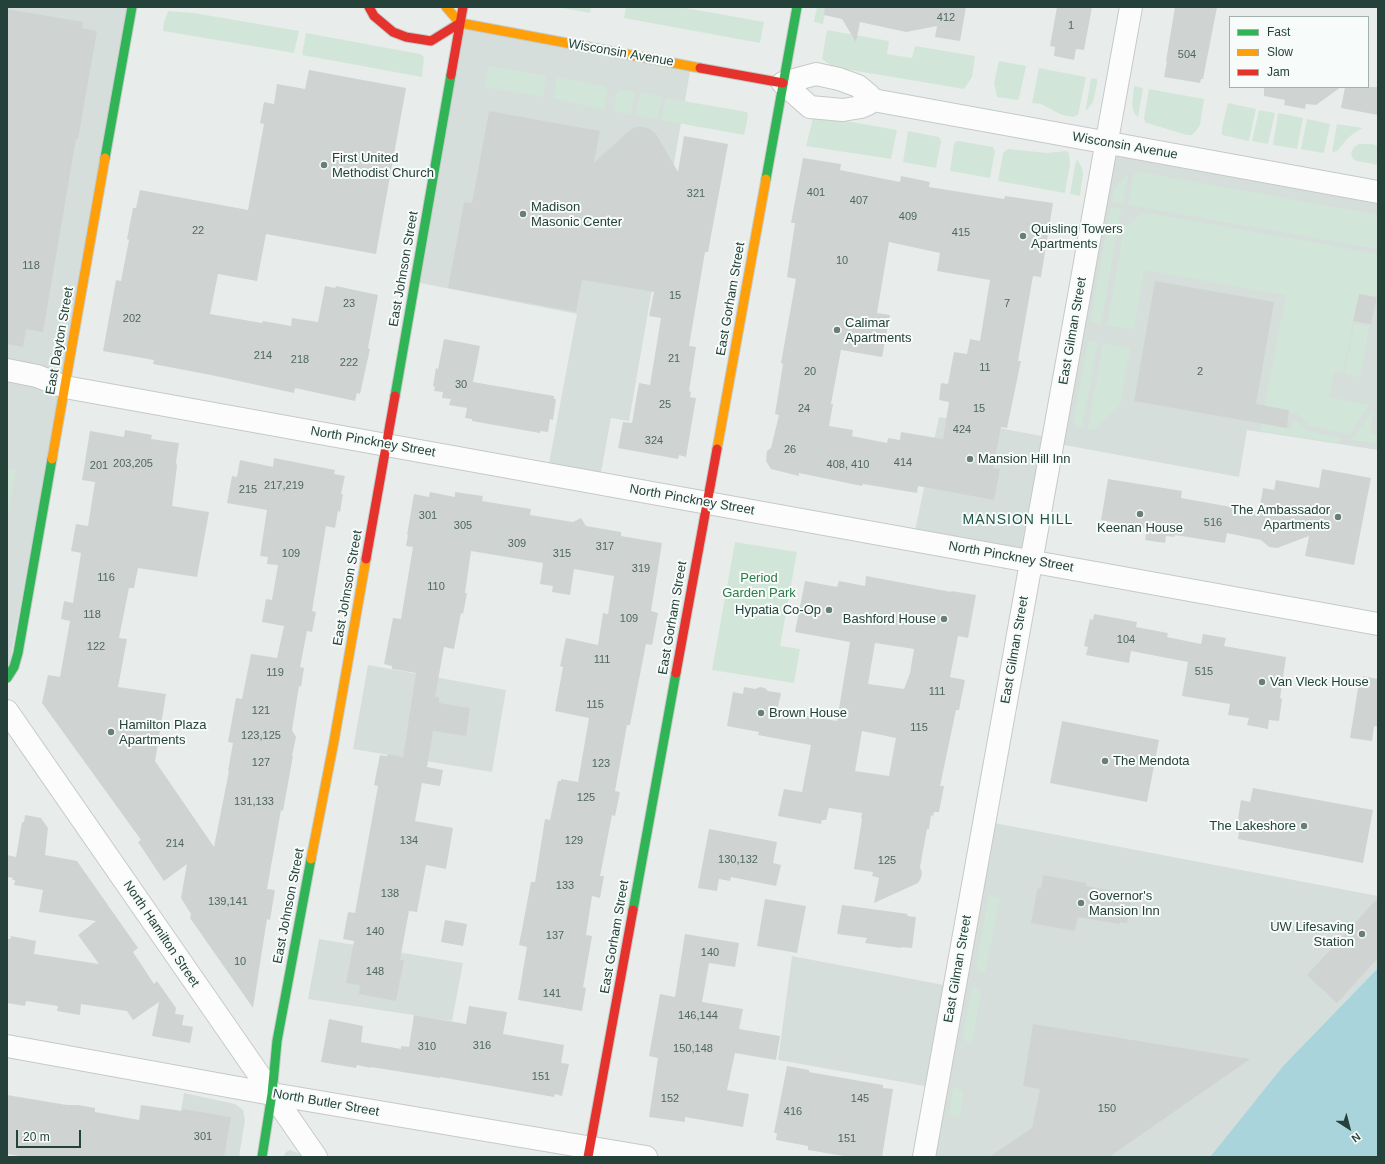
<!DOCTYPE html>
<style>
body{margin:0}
#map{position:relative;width:1385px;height:1164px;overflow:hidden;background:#e8edeb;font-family:Helvetica,sans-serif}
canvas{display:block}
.frame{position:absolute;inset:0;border:8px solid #24423a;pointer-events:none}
.legend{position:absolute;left:1229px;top:16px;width:140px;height:72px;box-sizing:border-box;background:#f7fbf9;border:1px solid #a3b1ad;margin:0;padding:5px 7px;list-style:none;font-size:12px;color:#24423a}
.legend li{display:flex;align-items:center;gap:8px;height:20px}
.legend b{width:20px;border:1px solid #a3b1ad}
.north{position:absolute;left:1329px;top:1108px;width:40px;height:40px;-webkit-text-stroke:3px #f7fbf9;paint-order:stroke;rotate:144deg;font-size:11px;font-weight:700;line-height:16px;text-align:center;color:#24423a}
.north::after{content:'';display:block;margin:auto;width:14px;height:18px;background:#24423a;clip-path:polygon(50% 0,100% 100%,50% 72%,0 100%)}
.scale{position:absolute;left:16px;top:1130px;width:65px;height:18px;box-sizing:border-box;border:2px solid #24423a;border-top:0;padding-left:5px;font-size:12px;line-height:14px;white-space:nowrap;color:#24423a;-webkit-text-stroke:3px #f7fbf9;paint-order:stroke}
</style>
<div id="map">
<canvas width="1385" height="1164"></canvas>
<div class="frame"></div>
<ul class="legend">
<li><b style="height:5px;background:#30b455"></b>Fast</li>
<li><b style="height:5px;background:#ff9f0a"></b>Slow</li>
<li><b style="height:5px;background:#e5322d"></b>Jam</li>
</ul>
<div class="north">N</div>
<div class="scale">20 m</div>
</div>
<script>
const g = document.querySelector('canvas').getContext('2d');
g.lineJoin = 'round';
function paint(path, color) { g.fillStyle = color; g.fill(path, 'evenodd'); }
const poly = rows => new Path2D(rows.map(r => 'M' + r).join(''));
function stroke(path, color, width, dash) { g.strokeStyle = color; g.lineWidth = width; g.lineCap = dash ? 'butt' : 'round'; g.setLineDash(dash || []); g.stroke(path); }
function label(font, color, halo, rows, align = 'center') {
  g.font = font + ' Helvetica,sans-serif'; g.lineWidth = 4; g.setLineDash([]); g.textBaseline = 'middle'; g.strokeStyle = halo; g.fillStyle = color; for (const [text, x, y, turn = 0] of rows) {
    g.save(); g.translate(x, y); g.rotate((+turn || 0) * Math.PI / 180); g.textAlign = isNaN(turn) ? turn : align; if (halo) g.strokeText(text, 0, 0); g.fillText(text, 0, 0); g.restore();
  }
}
paint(poly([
 [7,7,132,7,7,678],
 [460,23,691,66,629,421,611,418,599,483,547,474,577,314,415,282],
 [1107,143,1378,192,1378,450,1247,430,1239,477,1053,443,1032,560,913,540,939,417,1053,438],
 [368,665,506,690,492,772,353,749],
 [984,821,1378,896,1378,968,1283,1066,1210,1157,924,1157,936,1088,778,1060,792,956,954,987],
 [319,939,463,963,452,1021,308,999],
 [184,1093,235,1104,243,1110,245,1120,239,1157,173,1157],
 [290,1150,298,1153,301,1157,283,1157,286,1152]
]), '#d6dedb');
paint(poly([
 [557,7,591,7,590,13],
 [626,7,680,7,764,22,760,43,624,18],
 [817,7,826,7,823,24,814,22],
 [168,11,194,13,299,31,294,53,163,31,164,22],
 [827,30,889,41,887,54,912,58,915,46,975,56,972,77,964,89,833,67,822,59],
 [306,33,420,54,424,57,422,77,302,55],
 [999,61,1026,66,1020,94,1018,100,997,97,994,83],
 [489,66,546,76,543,97,484,87],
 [1039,68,1086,77,1078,115,1073,117,1062,115,1041,104,1032,103],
 [557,77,606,87,608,91,604,110,553,98],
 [1091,78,1097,79,1097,84,1093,102,1086,111,1086,108],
 [1134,86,1143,88,1138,117,1134,113,1132,106],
 [1149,89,1204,99,1200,125,1196,131,1192,135,1187,135,1147,123,1145,122,1144,118],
 [621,90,635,92,631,114,614,111,617,93],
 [640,93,662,97,657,119,636,115],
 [666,98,747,112,748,117,744,135,661,120],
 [1228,103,1256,109,1249,141,1222,135,1222,128],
 [1259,110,1275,113,1268,144,1252,141],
 [1278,113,1303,118,1297,149,1273,145],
 [813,118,840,120,897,130,891,159,806,146],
 [1307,119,1330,124,1324,152,1322,153,1301,149],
 [1337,124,1363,128,1353,134,1347,139,1337,151,1332,152],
 [908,131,939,137,941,141,936,168,903,162],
 [959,141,993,147,995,151,990,178,950,171,954,144,955,142],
 [1359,144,1372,144,1378,146,1378,165,1357,161,1353,159,1351,155,1352,151,1354,147],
 [1008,149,1047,153,1066,151,1069,153,1070,164,1065,193,998,181,1003,153],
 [1077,159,1082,168,1083,174,1080,196,1070,194,1075,165],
 [1139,172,1378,215,1378,249,1128,205,1133,177,1135,173],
 [1128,175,1123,203,1112,202,1115,188,1119,183],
 [1111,207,1121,209,1101,324,1090,322],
 [1148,213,1378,254,1378,298,1359,294,1343,372,1334,371,1329,397,1368,405,1366,411,1349,434,1310,426,1296,413,1276,408,1273,426,1292,429,1294,419,1308,431,1340,438,1338,443,1260,431,1286,295,1144,270,1134,329,1107,326,1124,228,1135,219,1141,215],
 [1354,324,1369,326,1360,377,1345,374],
 [1088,341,1098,343,1082,427,1077,426,1073,422],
 [1103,343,1130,349,1120,405,1095,429,1088,429],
 [1373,411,1370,434,1378,435,1378,444,1351,440],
 [7,468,16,470,7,517],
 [735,542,797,552,780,646,800,649,794,683,712,670],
 [989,895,1000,898,985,973,978,970,976,967],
 [973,986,981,991,972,1043,965,1041,963,1034],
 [953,1088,956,1088,963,1091,960,1117,950,1115]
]), '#d1e6d8');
paint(poly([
 [1378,968,1378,1157,1210,1157,1283,1066]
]), '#a9d4db');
paint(poly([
 [825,7,966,7,960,41,935,37,937,26,906,32,860,22,856,42,842,19,824,15],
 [1057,7,1092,7,1084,50,1076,49,1074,60,1054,56,1055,47,1050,46],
 [1175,7,1217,7,1203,79,1201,79,1200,83,1164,77,1167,61,1166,61],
 [7,9,83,22,82,28,97,31,78,139,76,139,43,332,26,329,23,347,7,344],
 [309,70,406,88,376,254,266,234,257,281,218,274,210,314,262,323,263,321,291,326,292,318,318,322,325,286,335,288,336,286,378,295,368,348,370,349,360,394,357,393,355,401,295,388,294,393,211,375,153,364,154,360,103,351,116,280,121,281,129,240,127,239,133,208,136,208,140,190,248,210,264,124,260,123,264,102,274,104,277,84,305,89],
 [1264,87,1341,87,1316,105,1306,104,1305,109,1284,105,1285,100,1264,96],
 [1345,87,1378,87,1378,115,1341,108],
 [489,111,600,131,594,163,630,130,636,127,644,127,650,129,656,134,678,172,684,136,728,144,708,252,705,252,689,346,696,347,689,391,691,392,690,397,696,398,686,457,679,455,678,459,618,448,623,422,632,423,639,383,650,385,661,318,649,316,654,292,582,280,576,312,448,288,464,202,472,203],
 [803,158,841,164,840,170,900,182,901,176,930,182,929,187,1004,199,1005,196,1053,203,1041,277,1033,276,1018,361,1021,361,1007,428,1001,427,993,468,1000,469,994,500,918,486,917,493,863,484,862,486,799,473,799,476,771,469,766,461,767,451,771,448,779,415,775,414,783,364,781,363,796,279,787,277,795,223,791,223],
 [889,242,940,253,937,271,990,280,980,341,970,339,967,354,954,352,948,384,941,383,939,400,949,402,943,439,901,432,900,440,888,438,887,443,852,436,853,430,829,426,833,404,831,404,841,350,882,357,890,315,877,313],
 [1155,281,1274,302,1256,404,1289,410,1287,428,1134,401],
 [1359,294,1377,297,1371,324,1353,321],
 [444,339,480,346,473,382,554,396,554,399,556,399,553,420,550,419,548,432,540,431,540,433,472,421,472,419,465,418,467,408,449,405,451,399,442,398,443,392,434,391,435,387,433,386,436,368,438,369],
 [125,430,152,435,151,439,179,443,176,462,177,466,172,506,209,512,197,577,138,568,134,588,129,588,119,638,127,639,118,687,166,694,155,761,214,847,229,771,228,771,233,743,228,742,236,698,242,699,251,654,277,658,284,626,262,622,266,599,272,600,278,565,267,564,268,557,260,556,267,510,227,503,232,476,237,477,240,460,273,467,274,458,335,470,334,474,345,476,341,494,343,494,340,512,338,511,335,528,326,526,312,611,316,612,312,632,307,631,300,667,304,668,301,687,299,686,292,730,296,737,292,756,293,756,283,811,281,810,267,889,275,890,270,920,267,919,253,1008,190,918,191,914,181,898,187,864,164,881,138,842,141,840,42,703,48,675,60,677,70,621,61,619,64,601,73,603,81,553,71,551,76,524,88,526,95,482,82,480,90,431,124,437],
 [1322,469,1371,478,1354,565,1305,556,1309,536,1277,548,1269,547,1261,540,1227,533,1225,543,1175,535,1174,537,1166,536,1165,543,1145,540,1147,528,1101,520,1108,479,1182,491,1181,498,1259,512,1263,488,1274,490,1276,480,1319,488],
 [430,492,455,497,455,492,483,496,482,501,531,509,530,515,573,522,581,518,586,526,621,532,621,536,662,543,651,611,658,613,652,645,646,644,630,725,627,725,615,791,620,792,615,816,612,815,600,876,604,876,600,898,592,896,586,935,592,936,583,987,586,988,582,1011,518,1000,527,947,519,945,531,882,535,882,545,819,550,820,558,781,561,781,561,779,578,782,589,718,555,711,563,667,560,666,566,638,598,645,603,613,608,614,614,576,574,569,570,595,552,592,553,586,540,584,543,563,471,551,465,593,467,593,463,614,461,613,454,649,444,647,435,697,439,697,439,703,470,708,466,736,433,731,427,767,443,770,440,786,422,783,415,821,453,828,446,869,426,865,417,912,409,911,400,960,404,960,396,1001,359,994,360,985,346,983,354,941,343,939,348,912,355,913,378,786,374,785,380,755,387,756,388,754,403,757,416,673,392,669,392,666,384,664,393,618,401,619,413,547,406,546,408,535,407,535,414,494,429,497],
 [866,576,951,592,951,591,976,595,968,638,958,636,950,677,965,680,959,710,956,710,940,786,944,786,939,812,934,812,933,816,931,815,929,829,927,829,920,867,922,873,921,878,918,883,874,903,879,878,872,876,873,872,854,869,862,819,861,818,862,813,829,808,826,820,822,820,821,824,778,816,784,789,802,792,811,745,758,735,759,732,727,726,733,692,743,694,744,687,755,689,760,687,765,688,768,691,781,693,777,711,837,721,850,642,795,632,805,581,837,587,839,581,865,586],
 [875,643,914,649,910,673,904,689,868,684],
 [862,731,896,738,889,776,855,771],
 [1094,614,1137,622,1136,627,1168,633,1167,637,1201,644,1203,634,1226,638,1224,646,1286,657,1280,698,1282,699,1279,721,1269,720,1268,729,1247,725,1249,718,1228,715,1230,704,1182,696,1188,662,1131,651,1129,663,1086,655,1088,647,1084,646,1090,619,1093,620],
 [1363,676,1378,679,1378,727,1374,726,1372,741,1350,738,1359,682,1362,683],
 [1062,721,1159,740,1147,802,1050,783],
 [1253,788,1373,810,1363,863,1238,839,1240,826,1237,825,1241,800,1250,802],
 [25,815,41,818,48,828,45,855,77,861,138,948,133,952,154,984,157,981,176,1008,175,1014,184,1015,182,1025,193,1027,190,1043,152,1036,159,1002,133,1020,127,1011,81,1004,80,1015,57,1011,58,1006,26,1001,25,1006,7,1003,7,939,10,939,11,936,36,941,34,954,99,964,78,935,96,921,39,912,43,890,14,885,15,880,12,880,13,878,7,877,7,855,16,857,22,822,24,822],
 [709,829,777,842,773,863,781,865,776,886,731,877,730,881,719,879,717,891,698,888],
 [1043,875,1086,883,1086,886,1125,893,1125,895,1132,896,1127,923,1120,922,1120,924,1078,917,1075,931,1031,923,1037,890,1038,888,1041,889],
 [1378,898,1378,958,1337,1003,1307,975],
 [765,899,806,906,797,953,757,946],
 [842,905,908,914,907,916,916,917,912,948,901,947,901,948,865,943,867,938,837,934],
 [445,920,467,924,463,946,441,942],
 [685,934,739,943,735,967,709,963,702,1002,743,1009,739,1029,780,1036,776,1060,735,1053,727,1090,749,1094,743,1127,685,1117,685,1122,649,1117,658,1058,649,1056,660,994,675,997],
 [469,1006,507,1012,503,1034,564,1045,561,1063,569,1064,562,1096,555,1094,554,1097,440,1077,440,1078,371,1067,371,1068,357,1065,356,1068,321,1062,329,1019,363,1026,361,1042,401,1049,401,1046,409,1047,414,1015,466,1024],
 [1033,1024,1250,1059,1109,1157,989,1157,1032,1128,1040,1089,1023,1086],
 [787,1066,809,1070,809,1072,883,1085,883,1088,893,1089,882,1157,850,1157,808,1150,808,1146,776,1140,777,1133,774,1133],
 [7,1095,67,1105,78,1105,95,1108,95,1112,139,1120,141,1105,182,1111,183,1109,231,1117,224,1157,25,1157,7,1154]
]), '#cfd4d2');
const street = poly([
 [783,83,816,74,839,79,858,86,869,95,873,100,1378,192],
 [783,83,810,107,843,110,861,107,868,104,873,100],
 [7,370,37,376,65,387,1378,624],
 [7,711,316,1157],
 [7,1046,272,1094,646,1157],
 [924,1157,1131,7]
]);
const fast = poly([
 [105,158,132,7],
 [766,179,797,7],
 [395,396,451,75],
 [7,678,14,667,18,653,52,459],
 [633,910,676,673],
 [262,1157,272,1094,277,1041,311,859]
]);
const slow = poly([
 [446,7,460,23,700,68],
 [717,449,766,179],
 [52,459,105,158],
 [311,859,334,741,366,559]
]);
const jam = poly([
 [369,7,374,16,393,32,406,37,431,41,460,23],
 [700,68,783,83],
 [451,75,463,7],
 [366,559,395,396],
 [676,673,717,449],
 [588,1157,633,910]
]);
stroke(street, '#c5cac8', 24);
stroke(fast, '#c3cbc8', 11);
stroke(slow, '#c3cbc8', 11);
stroke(jam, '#c3cbc8', 11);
stroke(street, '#fcfcfc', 22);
stroke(fast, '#30b455', 9);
stroke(slow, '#ff9f0a', 9);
stroke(jam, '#e5322d', 9);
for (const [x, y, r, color] of [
 [324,165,4,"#697e78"],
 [523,214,4,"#697e78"],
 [1023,236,4,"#697e78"],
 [837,330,4,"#697e78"],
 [970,459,4,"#697e78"],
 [1140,514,4,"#697e78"],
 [1338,517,4,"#697e78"],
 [829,610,4,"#697e78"],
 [944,619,4,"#697e78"],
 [1262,682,4,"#697e78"],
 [761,713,4,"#697e78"],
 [111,732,4,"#697e78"],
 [1105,761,4,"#697e78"],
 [1304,826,4,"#697e78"],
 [1081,903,4,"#697e78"],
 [1362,934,4,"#697e78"]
]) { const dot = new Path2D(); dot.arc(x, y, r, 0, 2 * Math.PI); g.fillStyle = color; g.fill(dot); stroke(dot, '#f7fbf9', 1.5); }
label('11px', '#506761', null, [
 ["412",946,18],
 ["1",1071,26],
 ["504",1187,55],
 ["401",816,193],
 ["321",696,194],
 ["407",859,201],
 ["409",908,217],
 ["22",198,231],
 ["415",961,233],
 ["10",842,261],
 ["118",31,266],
 ["15",675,296],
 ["23",349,304],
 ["7",1007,304],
 ["202",132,319],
 ["214",263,356],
 ["21",674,359],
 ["218",300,360],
 ["222",349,363],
 ["11",985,368],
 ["20",810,372],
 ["2",1200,372],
 ["30",461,385],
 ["25",665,405],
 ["24",804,409],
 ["15",979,409],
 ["424",962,430],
 ["324",654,441],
 ["26",790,450],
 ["414",903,463],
 ["203,205",133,464],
 ["408, 410",848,465],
 ["201",99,466],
 ["217,219",284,486],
 ["215",248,490],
 ["301",428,516],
 ["516",1213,523],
 ["305",463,526],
 ["309",517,544],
 ["317",605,547],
 ["109",291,554],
 ["315",562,554],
 ["319",641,569],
 ["116",106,578],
 ["110",436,587],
 ["118",92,615],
 ["109",629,619],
 ["104",1126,640],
 ["122",96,647],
 ["111",602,660],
 ["515",1204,672],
 ["119",275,673],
 ["111",937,692],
 ["115",595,705],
 ["121",261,711],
 ["115",919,728],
 ["123,125",261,736],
 ["127",261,763],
 ["123",601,764],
 ["125",586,798],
 ["131,133",254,802],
 ["134",409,841],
 ["129",574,841],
 ["214",175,844],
 ["130,132",738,860],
 ["125",887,861],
 ["133",565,886],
 ["138",390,894],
 ["139,141",228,902],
 ["140",375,932],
 ["137",555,936],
 ["140",710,953],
 ["10",240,962],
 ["148",375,972],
 ["141",552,994],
 ["146,144",698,1016],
 ["316",482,1046],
 ["310",427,1047],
 ["150,148",693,1049],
 ["151",541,1077],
 ["152",670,1099],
 ["145",860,1099],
 ["150",1107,1109],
 ["416",793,1112],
 ["301",203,1137],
 ["151",847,1139]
]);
label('13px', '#24423a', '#f7fbf9', [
 ["Wisconsin Avenue",621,53,10],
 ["Wisconsin Avenue",1125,146,10],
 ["East Johnson Street",404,269,-80],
 ["East Gorham Street",731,299,-80],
 ["East Gilman Street",1073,331,-80],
 ["East Dayton Street",60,341,-80],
 ["North Pinckney Street",373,442,10],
 ["North Pinckney Street",692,500,10],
 ["North Pinckney Street",1011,557,10],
 ["East Johnson Street",348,588,-80],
 ["East Gorham Street",673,618,-80],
 ["East Gilman Street",1015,650,-80],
 ["East Johnson Street",289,906,-79],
 ["North Hamilton Street",161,934,56],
 ["East Gorham Street",615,937,-80],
 ["East Gilman Street",958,969,-80],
 ["North Butler Street",326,1103,10]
]);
label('13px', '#24423a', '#f7fbf9', [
 ["First United",332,158],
 ["Methodist Church",332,173],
 ["Madison",531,207],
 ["Masonic Center",531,222],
 ["Quisling Towers",1031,229],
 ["Apartments",1031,244],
 ["Calimar",845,323],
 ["Apartments",845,338],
 ["Mansion Hill Inn",978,459],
 ["The Ambassador",1330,510,"right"],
 ["Apartments",1330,525,"right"],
 ["Keenan House",1140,528,"center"],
 ["Hypatia Co-Op",821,610,"right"],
 ["Bashford House",936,619,"right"],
 ["Van Vleck House",1270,682],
 ["Brown House",769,713],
 ["Hamilton Plaza",119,725],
 ["Apartments",119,740],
 ["The Mendota",1113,761],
 ["The Lakeshore",1296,826,"right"],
 ["Governor's",1089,896],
 ["Mansion Inn",1089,911],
 ["UW Lifesaving",1354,927,"right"],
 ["Station",1354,942,"right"]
], 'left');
label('13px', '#2d7a4b', '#f7fbf9', [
 ["Period",759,578],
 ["Garden Park",759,593]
]);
g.letterSpacing = '1px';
label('14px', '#1f5548', '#f7fbf9', [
 ["MANSION HILL",1018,520]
]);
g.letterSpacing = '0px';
</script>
